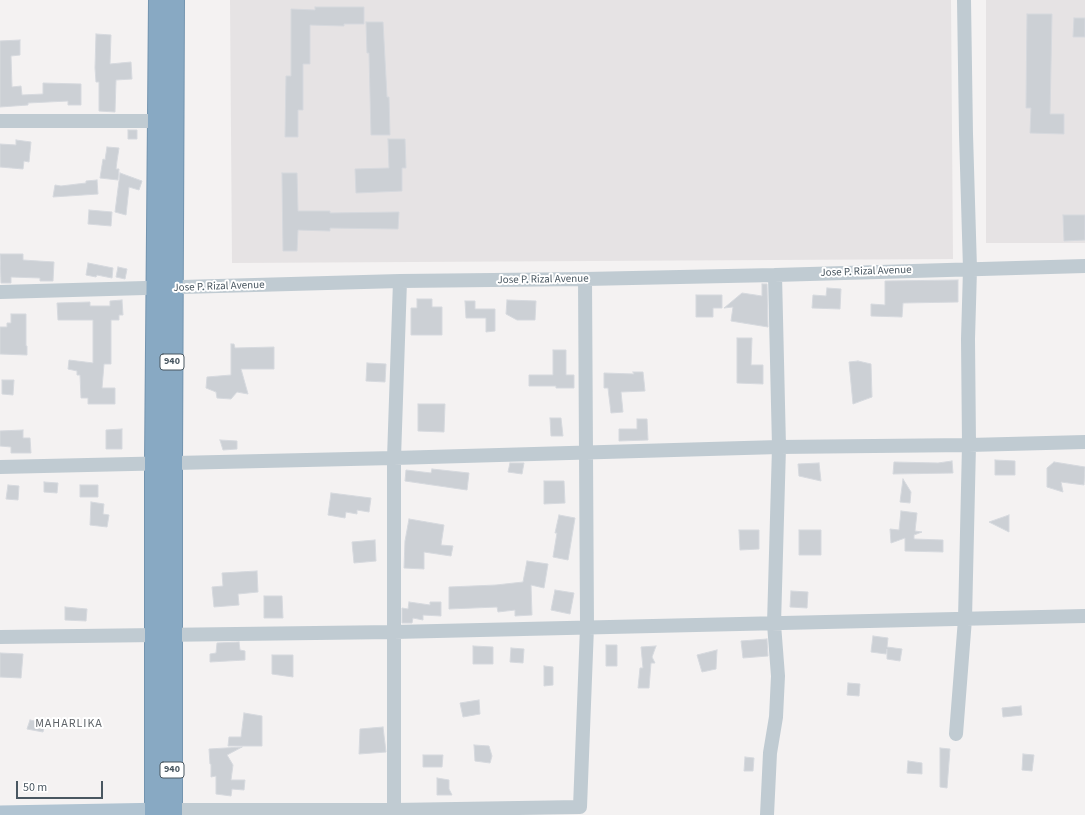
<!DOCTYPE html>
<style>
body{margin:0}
#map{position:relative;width:1085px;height:815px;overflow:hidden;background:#f4f2f2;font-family:"Source Sans 3",sans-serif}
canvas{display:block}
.scale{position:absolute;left:16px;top:781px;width:87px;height:18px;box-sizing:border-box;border:2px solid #495761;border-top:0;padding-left:5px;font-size:12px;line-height:14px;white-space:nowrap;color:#495761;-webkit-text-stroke:3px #fff;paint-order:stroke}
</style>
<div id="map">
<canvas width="1085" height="815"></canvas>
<div class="scale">50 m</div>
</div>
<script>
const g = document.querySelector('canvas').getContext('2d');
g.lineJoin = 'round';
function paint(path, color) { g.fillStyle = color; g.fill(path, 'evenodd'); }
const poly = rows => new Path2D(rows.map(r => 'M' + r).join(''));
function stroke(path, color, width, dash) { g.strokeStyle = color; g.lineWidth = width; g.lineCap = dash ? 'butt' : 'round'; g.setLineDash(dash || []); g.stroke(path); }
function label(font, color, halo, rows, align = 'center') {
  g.font = font + ' "Source Sans 3",sans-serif'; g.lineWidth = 4; g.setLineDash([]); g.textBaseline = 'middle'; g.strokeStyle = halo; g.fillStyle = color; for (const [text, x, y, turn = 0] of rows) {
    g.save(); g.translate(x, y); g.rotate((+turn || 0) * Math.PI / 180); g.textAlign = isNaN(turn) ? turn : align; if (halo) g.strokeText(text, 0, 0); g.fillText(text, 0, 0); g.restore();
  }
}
paint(poly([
 [230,0,951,0,953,259,232,263],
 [986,0,1085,0,1085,243,986,243]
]), '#e6e3e4');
const building = poly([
 [315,7,364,7,364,24,344,24,344,26,310,25,310,64,303,64,303,110,298,110,298,137,285,137,286,76,291,76,291,9,315,10,315,7],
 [1027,14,1052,14,1050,114,1064,114,1064,134,1030,133,1031,108,1026,108,1027,14],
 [1074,18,1085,18,1085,37,1073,37,1074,18],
 [366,22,383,22,387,97,389,97,390,135,371,135,369,53,367,53,366,22],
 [96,34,111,35,110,64,131,62,132,79,116,80,115,112,99,111,99,82,96,82,95,68,96,34],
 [20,40,20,55,11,56,12,87,21,86,22,95,43,94,43,83,81,84,81,105,68,105,68,101,28,103,28,105,0,107,0,41,20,40],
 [128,130,137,130,137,139,128,139,128,130],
 [388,139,405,139,406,168,402,168,402,191,356,193,355,169,389,168,388,139],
 [16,140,31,142,29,162,24,161,23,169,0,167,0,144,16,145,16,140],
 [107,147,119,148,117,161,116,169,119,169,118,180,100,178,103,159,105,160,107,147],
 [120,173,142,181,139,190,129,187,126,215,115,212,120,173],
 [282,173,297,173,298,211,330,211,330,213,399,212,398,229,330,228,330,231,298,230,297,251,283,251,282,173],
 [97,180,98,194,53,197,55,185,61,186,86,183,86,181,97,180],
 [89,210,112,212,111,226,88,224,89,210],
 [1063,215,1085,215,1085,240,1064,241,1063,215],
 [0,254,23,254,23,260,54,262,53,281,40,281,40,278,11,277,11,283,1,283,0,254],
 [88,263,113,268,112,278,97,275,96,277,86,275,88,263],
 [118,267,127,269,125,279,116,277,118,267],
 [958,280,958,302,903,303,902,317,871,316,871,304,885,305,885,281,958,280],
 [762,284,767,284,768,327,731,321,733,307,724,308,742,293,762,296,762,284],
 [827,288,841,289,840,309,812,308,813,295,826,296,827,288],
 [696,295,722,295,722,308,713,308,713,317,696,317,696,295],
 [417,299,432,299,432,307,442,307,442,335,411,335,411,308,417,308,417,299],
 [122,300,123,315,119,315,119,320,111,320,111,364,104,364,102,388,115,388,115,404,88,404,88,398,81,398,80,375,77,375,77,371,68,369,69,360,93,363,93,320,58,320,57,303,90,302,90,306,110,306,110,301,122,300],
 [507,300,536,301,535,320,517,320,506,314,507,300],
 [465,301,475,301,475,309,495,309,495,331,486,332,486,318,466,318,465,301],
 [11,314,26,314,26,346,27,346,27,355,0,354,0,327,7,327,7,323,11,323,11,314],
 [737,338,752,338,751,365,763,365,763,384,737,383,737,338],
 [231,344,234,344,235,348,274,347,274,369,241,369,248,394,237,392,231,399,217,398,216,392,206,388,207,377,231,375,231,344],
 [553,350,566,350,566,375,574,375,574,388,556,388,556,386,529,386,529,375,553,375,553,350],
 [858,361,871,364,872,397,853,404,849,362,858,361],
 [367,363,386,364,385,382,366,381,367,363],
 [633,372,643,372,645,391,621,392,623,412,611,413,608,388,604,388,604,373,634,374,633,372],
 [2,380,14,380,13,395,2,394,2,380],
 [418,404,445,404,444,432,418,431,418,404],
 [550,418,561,418,563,436,551,436,550,418],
 [637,419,647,419,648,440,619,441,619,429,637,429,637,419],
 [122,429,122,449,106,449,106,430,122,429],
 [23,430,23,438,30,438,31,453,11,453,11,447,0,446,0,431,23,430],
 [220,440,237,441,237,449,223,450,220,440],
 [995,460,1015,461,1015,475,995,475,995,460],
 [952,461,953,473,893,474,894,462,938,463,952,461],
 [1054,462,1085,467,1084,485,1061,482,1063,492,1047,487,1047,468,1054,462],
 [510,463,524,463,522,474,508,472,510,463],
 [819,463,821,481,799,476,798,464,819,463],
 [432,469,469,473,467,490,405,481,406,470,431,473,432,469],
 [903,479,911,492,910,503,900,502,903,479],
 [544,481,564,481,565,503,544,504,544,481],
 [44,482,58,483,57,493,44,492,44,482],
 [8,485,19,486,18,500,6,499,8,485],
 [80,485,98,485,98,497,80,497,80,485],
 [331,493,371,498,369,512,357,510,357,514,346,512,345,518,328,515,331,493],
 [91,502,104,504,103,514,109,515,107,527,90,525,91,502],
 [901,511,917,513,915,531,922,532,914,535,914,539,943,540,943,552,905,551,905,538,891,543,890,529,899,530,901,511],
 [559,515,575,518,568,560,553,557,557,533,555,533,559,515],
 [1009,515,1009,532,989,522,1009,515],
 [409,519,444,525,441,545,453,546,451,556,424,552,424,569,404,568,405,541,409,519],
 [739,530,759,530,759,549,740,550,739,530],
 [799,530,821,530,821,555,799,555,799,530],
 [375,540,376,561,354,563,352,542,375,540],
 [527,561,548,564,544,588,531,585,532,615,515,616,515,610,498,612,497,607,449,609,449,587,496,585,523,582,527,561],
 [257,571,258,592,238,594,239,605,214,607,212,587,223,586,222,573,257,571],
 [555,590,574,593,570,614,551,610,555,590],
 [791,591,808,592,807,608,790,607,791,591],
 [264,596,282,596,283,618,264,618,264,596],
 [409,602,430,605,430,602,441,602,441,616,423,615,423,620,413,618,412,623,402,623,402,608,408,609,409,602],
 [65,607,87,609,86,621,65,620,65,607],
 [873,636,888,638,887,647,902,649,900,661,887,659,887,649,886,654,871,652,873,636],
 [767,639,768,656,743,658,741,641,767,639],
 [239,642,240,650,245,651,245,660,210,662,210,654,216,653,217,643,239,642],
 [606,645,617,645,617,666,606,666,606,645],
 [473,646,493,647,493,664,473,664,473,646],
 [656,646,652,657,655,663,651,663,649,688,638,688,640,668,643,668,641,647,656,646],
 [511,648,524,649,523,663,510,662,511,648],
 [717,650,716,669,702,672,697,655,717,650],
 [0,653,23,654,21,678,0,677,0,653],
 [272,655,293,655,293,677,272,674,272,655],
 [544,666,553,667,553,685,544,686,544,666],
 [848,683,860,684,859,696,847,695,848,683],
 [479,700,480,714,463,717,460,703,479,700],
 [1021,706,1022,715,1003,717,1002,708,1021,706],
 [244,713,262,716,262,746,228,746,229,737,241,737,244,713],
 [30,720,45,723,43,732,27,729,30,720],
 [383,727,386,752,359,754,360,729,383,727],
 [474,745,489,746,492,756,490,763,475,761,474,745],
 [242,747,227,755,233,765,231,780,245,780,244,790,232,789,231,796,216,794,216,776,211,777,211,764,210,764,209,749,242,747],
 [940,748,950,749,947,788,940,787,940,748],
 [1023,754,1034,755,1032,771,1022,770,1023,754],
 [423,755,443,755,442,767,423,767,423,755],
 [745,757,754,758,753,771,744,771,745,757],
 [908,761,922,763,922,774,907,773,908,761],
 [437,778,449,780,449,789,452,795,437,795,437,778]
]);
paint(building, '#ccd0d5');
stroke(building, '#d6d9de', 1);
const highway = poly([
 [155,815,155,463,159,0],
 [172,815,172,462,174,0]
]);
stroke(highway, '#7394af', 22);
stroke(poly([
 [0,121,166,121],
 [0,292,400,281,585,279,775,275,1085,266],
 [0,467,394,458,779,447,969,445,1085,442],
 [0,637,394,632,1085,616],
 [956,734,965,619,969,445,968,339,970,269,966,134,964,0],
 [172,810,394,810,580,807,587,627,585,279],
 [394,815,394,458,400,281],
 [767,815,770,753,776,717,778,676,774,624,779,447,775,275]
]), '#c0cbd2', 14);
stroke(poly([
 [0,814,168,811]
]), '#b1c4d2', 17);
stroke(highway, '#88a9c3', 20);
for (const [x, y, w] of [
 [172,362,24],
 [172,770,24]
]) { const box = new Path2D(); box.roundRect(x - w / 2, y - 8, w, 16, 3); g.fillStyle = '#fff'; g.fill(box); stroke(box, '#495761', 1); }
label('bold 10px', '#495761', null, [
 ["940",172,362],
 ["940",172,770]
]);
label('11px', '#495761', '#fff', [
 ["Jose P. Rizal Avenue",866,272,-2],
 ["Jose P. Rizal Avenue",543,280,-1],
 ["Jose P. Rizal Avenue",219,287,-2]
]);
g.letterSpacing = '1px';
label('12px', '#5e6368', '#fff', [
 ["MAHARLIKA",69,724]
]);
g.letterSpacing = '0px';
</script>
